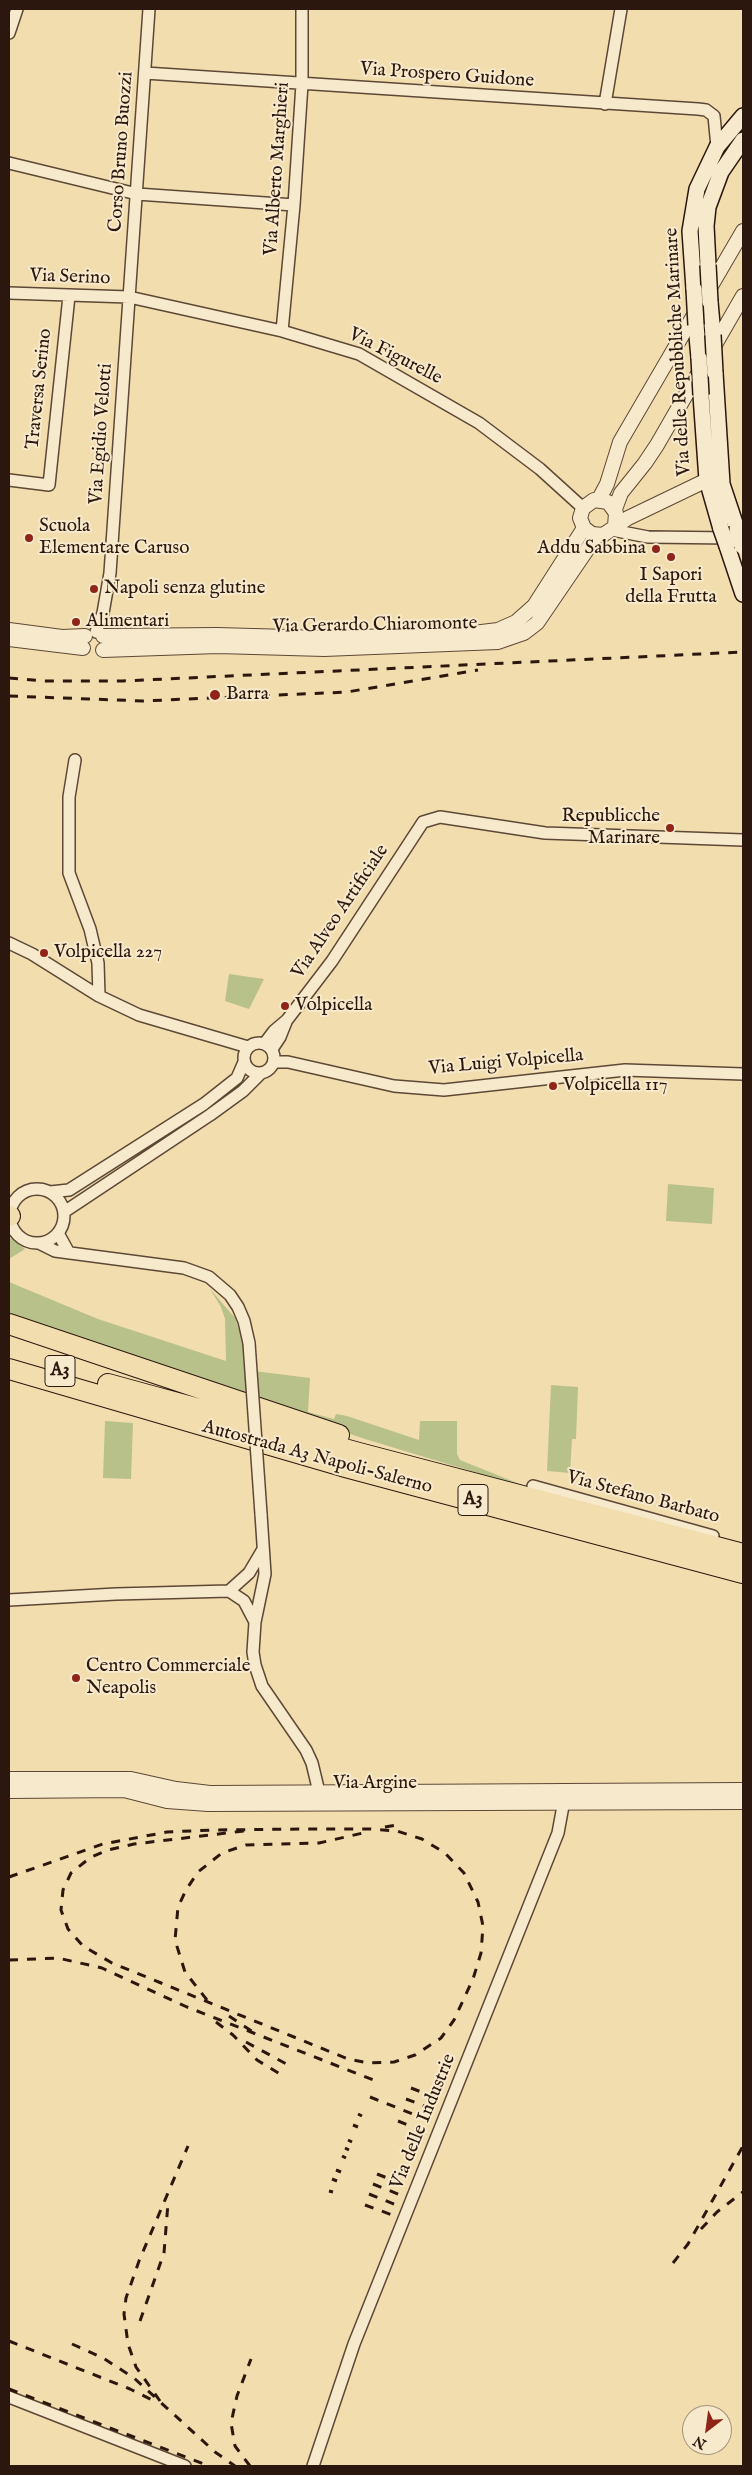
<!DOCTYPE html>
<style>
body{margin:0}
#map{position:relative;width:752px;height:2475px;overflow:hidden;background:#f2ddaf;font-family:"IM FELL English",serif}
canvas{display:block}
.frame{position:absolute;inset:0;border:10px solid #2b170e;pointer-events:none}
.north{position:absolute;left:682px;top:2405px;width:50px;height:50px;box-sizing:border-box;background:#f7e9cb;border:1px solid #a5957f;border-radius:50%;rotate:210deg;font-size:14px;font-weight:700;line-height:20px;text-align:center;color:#2b170e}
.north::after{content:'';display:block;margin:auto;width:18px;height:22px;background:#8f2418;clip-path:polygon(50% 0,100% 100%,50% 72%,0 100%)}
</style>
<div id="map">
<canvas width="752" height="2475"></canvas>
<div class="frame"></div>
<div class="north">N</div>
</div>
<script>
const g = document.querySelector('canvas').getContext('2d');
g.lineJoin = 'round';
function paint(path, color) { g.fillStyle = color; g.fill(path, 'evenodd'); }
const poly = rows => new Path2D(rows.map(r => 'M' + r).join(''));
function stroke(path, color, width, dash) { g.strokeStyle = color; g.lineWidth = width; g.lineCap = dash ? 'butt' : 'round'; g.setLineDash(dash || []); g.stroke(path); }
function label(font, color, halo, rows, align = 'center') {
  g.font = font + ' "IM FELL English",serif'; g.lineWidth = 4; g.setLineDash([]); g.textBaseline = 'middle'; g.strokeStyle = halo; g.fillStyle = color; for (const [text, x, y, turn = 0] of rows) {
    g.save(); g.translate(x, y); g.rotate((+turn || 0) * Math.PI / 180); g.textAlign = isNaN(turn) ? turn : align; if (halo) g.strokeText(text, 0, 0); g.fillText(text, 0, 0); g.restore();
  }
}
paint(poly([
 [229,974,264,979,249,1009,225,1001],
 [668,1184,714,1188,712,1224,666,1221],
 [9,1237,25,1249,9,1259],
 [9,1282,98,1319,226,1361,225,1319,221,1307,210,1289,235,1318,245,1347,246,1370,310,1378,308,1412,334,1419,336,1414,347,1416,419,1440,420,1421,457,1421,457,1454,460,1460,537,1491,365,1439,9,1320],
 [551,1385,578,1387,576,1439,572,1439,570,1473,547,1471],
 [105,1421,133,1423,131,1479,103,1478]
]), '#b9c18b');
const minor = poly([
 [9,33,17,9],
 [145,73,698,109,706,110,714,116,717,147],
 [605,104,621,9],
 [9,163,137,194,294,205],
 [9,293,129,297,282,331,359,354,479,423,540,469,583,508],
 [282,331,294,205,302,84,302,9],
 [9,480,49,485,69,296],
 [612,530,648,537,732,538],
 [96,632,103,613,110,573,149,9],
 [75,760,69,797,69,873,90,929,98,963,99,996],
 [9,943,32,954,99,996,139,1015,248,1047],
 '244 1058a15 15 0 1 1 30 0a15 15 0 1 1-30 0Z',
 [265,1043,274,1031,287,1020,332,961,423,822,440,817,545,833,743,840],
 [272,1049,280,1037,286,1022],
 [274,1062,288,1062,394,1086,444,1090,625,1070,743,1074],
 '10 1216a27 27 0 1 1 54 0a27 27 0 1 1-54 0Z',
 [50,1192,69,1190,204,1104,237,1078,244,1062],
 [64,1212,210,1115,243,1091,261,1073],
 [58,1233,69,1253],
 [39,1243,55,1251,184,1268,209,1277,230,1295,238,1307,244,1321,249,1343],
 [533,1486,713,1536],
 [261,1514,265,1574,255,1622,253,1652,255,1665,262,1686,306,1750,312,1763,319,1792],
 [229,1591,244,1601,255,1622],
 [9,1600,116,1594,229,1591,249,1573,262,1551],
 [9,2397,185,2466],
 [313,2466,354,2344,558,1833,565,1795]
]);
const tertiary = poly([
 [599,499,607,484,620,442,743,231],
 [615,509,621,493,645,463,657,445,743,296],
 [615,526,616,513,608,502,594,500,583,508,580,518,584,528,592,534,603,535,628,518,707,480],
 [9,630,62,637,85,636],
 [103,636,217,635,325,638,465,634,498,630,516,622,534,606,584,528],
 [9,639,83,648],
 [103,650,218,646,324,649,498,642,524,633,537,623,597,535],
 [9,1779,131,1779,176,1789,210,1793,743,1790],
 [9,1791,124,1790,167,1801,208,1804,743,1802]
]);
const secondary = poly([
 [708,265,706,226,708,207,721,172,743,140],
 [694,289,690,231,697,189,717,147,743,116],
 [710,302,713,335],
 [696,325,699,358],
 [715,373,722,484,737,529],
 [701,395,707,480,721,529],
 [727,546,743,594]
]);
const motorway = poly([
 [9,1216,10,1216],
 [9,1324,339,1435],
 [9,1369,342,1466,743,1573],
 [108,1384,359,1453,743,1554]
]);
stroke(minor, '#5d4836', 14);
stroke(tertiary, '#5d4836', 16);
stroke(secondary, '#2b170e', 18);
stroke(motorway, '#2b170e', 22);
stroke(minor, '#f7e9cb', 11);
stroke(tertiary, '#f7e9cb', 14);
stroke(secondary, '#f7e9cb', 15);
stroke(motorway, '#f2ddaf', 20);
stroke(poly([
 [9,678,45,681,122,681,743,652],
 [9,696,143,701,347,692,478,670],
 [385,1827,402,1824],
 [9,1877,103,1844,167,1832,213,1830,307,1829,371,1829,397,1831,422,1839,445,1853,464,1873,478,1902,483,1926,481,1953,473,1979,454,2020,441,2038,415,2055,394,2062,369,2063,348,2059,112,1963,83,1946,68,1929,61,1910,63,1890,71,1873,91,1857,108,1850,134,1844,252,1830],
 [9,1960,58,1958,102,1968,187,2007,376,2081],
 [207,2000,185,1972,175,1940,178,1907,186,1890,198,1872,222,1853,246,1845,319,1843,363,1833],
 [229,2016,256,2034],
 [216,2022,233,2035,257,2060,285,2077],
 [246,2042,290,2066],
 [411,2088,442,2100],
 [370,2097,433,2122],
 [406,2099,438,2111],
 [358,2114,362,2116],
 [398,2121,429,2134],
 [353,2125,358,2127],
 [348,2140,352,2142],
 [345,2148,349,2150],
 [342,2156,346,2158],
 [336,2170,341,2172],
 [377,2174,408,2186],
 [332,2179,337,2181],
 [373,2184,403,2196],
 [329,2191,333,2192],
 [369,2194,399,2206],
 [365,2205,395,2216],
 [701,2229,717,2212,743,2192],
 [673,2263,688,2244,743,2146],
 [140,2321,164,2253,168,2203],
 [9,2341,130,2389,154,2401],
 [72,2344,103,2358,134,2378,215,2452,235,2466],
 [9,2389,209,2466],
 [160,2401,136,2367,128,2344,124,2314,126,2298,139,2261,188,2146],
 [250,2466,235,2446,231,2423,237,2396,251,2359]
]), '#2b170e', 3, [9, 9]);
const minorBridge = poly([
 [249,1343,261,1514]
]);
const secondaryBridge = poly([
 [708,265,710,302],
 [694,289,696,325],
 [713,335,715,373],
 [699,358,701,395],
 [721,529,727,546],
 [737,529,742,546]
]);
stroke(minorBridge, '#5d4836', 14, []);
stroke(secondaryBridge, '#2b170e', 18, []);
stroke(minorBridge, '#f7e9cb', 11);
stroke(secondaryBridge, '#f7e9cb', 15);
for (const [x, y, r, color] of [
 [29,538,5,"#8f2418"],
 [656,549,5,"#8f2418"],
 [671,557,5,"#8f2418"],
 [94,589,5,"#8f2418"],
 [76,622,5,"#8f2418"],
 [215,695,6,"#8f2418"],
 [670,828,5,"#8f2418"],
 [44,953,5,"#8f2418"],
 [285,1006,5,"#8f2418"],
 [553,1086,5,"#8f2418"],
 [76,1678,5,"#8f2418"]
]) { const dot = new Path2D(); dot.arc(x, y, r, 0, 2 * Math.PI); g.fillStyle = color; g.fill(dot); stroke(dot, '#f7e9cb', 2); }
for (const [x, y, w] of [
 [60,1371,30],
 [473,1500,30]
]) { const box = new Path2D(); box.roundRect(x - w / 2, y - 15.5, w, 31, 4); g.fillStyle = '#f7e9cb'; g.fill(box); stroke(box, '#2b170e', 1); }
label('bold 18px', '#2b170e', null, [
 ["A3",60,1371],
 ["A3",473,1500]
]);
label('19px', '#2b170e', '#f7e9cb', [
 ["Via Prospero Guidone",447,76,4],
 ["Corso Bruno Buozzi",122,152,-86],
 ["Via Alberto Marghieri",278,169,-86],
 ["Via Serino",70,278,2],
 ["Via delle Repubbliche Marinare",679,352,-93],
 ["Via Figurelle",395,357,27],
 ["Traversa Serino",40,389,-84],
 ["Via Egidio Velotti",102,434,-86],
 ["Via Gerardo Chiaromonte",375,626,-1],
 ["Via Alveo Artificiale",341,912,-56],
 ["Via Luigi Volpicella",506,1063,-5],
 ["Autostrada A3 Napoli-Salerno",317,1458,15],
 ["Via Stefano Barbato",643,1498,15],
 ["Via Argine",375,1784],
 ["Via delle Industrie",424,2122,-68]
]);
label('19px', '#2b170e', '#f7e9cb', [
 ["Scuola",39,527],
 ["Elementare Caruso",39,549],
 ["Addu Sabbina",646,549,"right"],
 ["I Sapori",671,576,"center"],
 ["della Frutta",671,598,"center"],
 ["Napoli senza glutine",104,589],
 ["Alimentari",86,622],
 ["Barra",226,695],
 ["Republicche",660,817,"right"],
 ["Marinare",660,839,"right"],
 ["Volpicella 227",54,953],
 ["Volpicella",295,1006],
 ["Volpicella 117",563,1086],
 ["Centro Commerciale",86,1667],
 ["Neapolis",86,1689]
], 'left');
</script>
